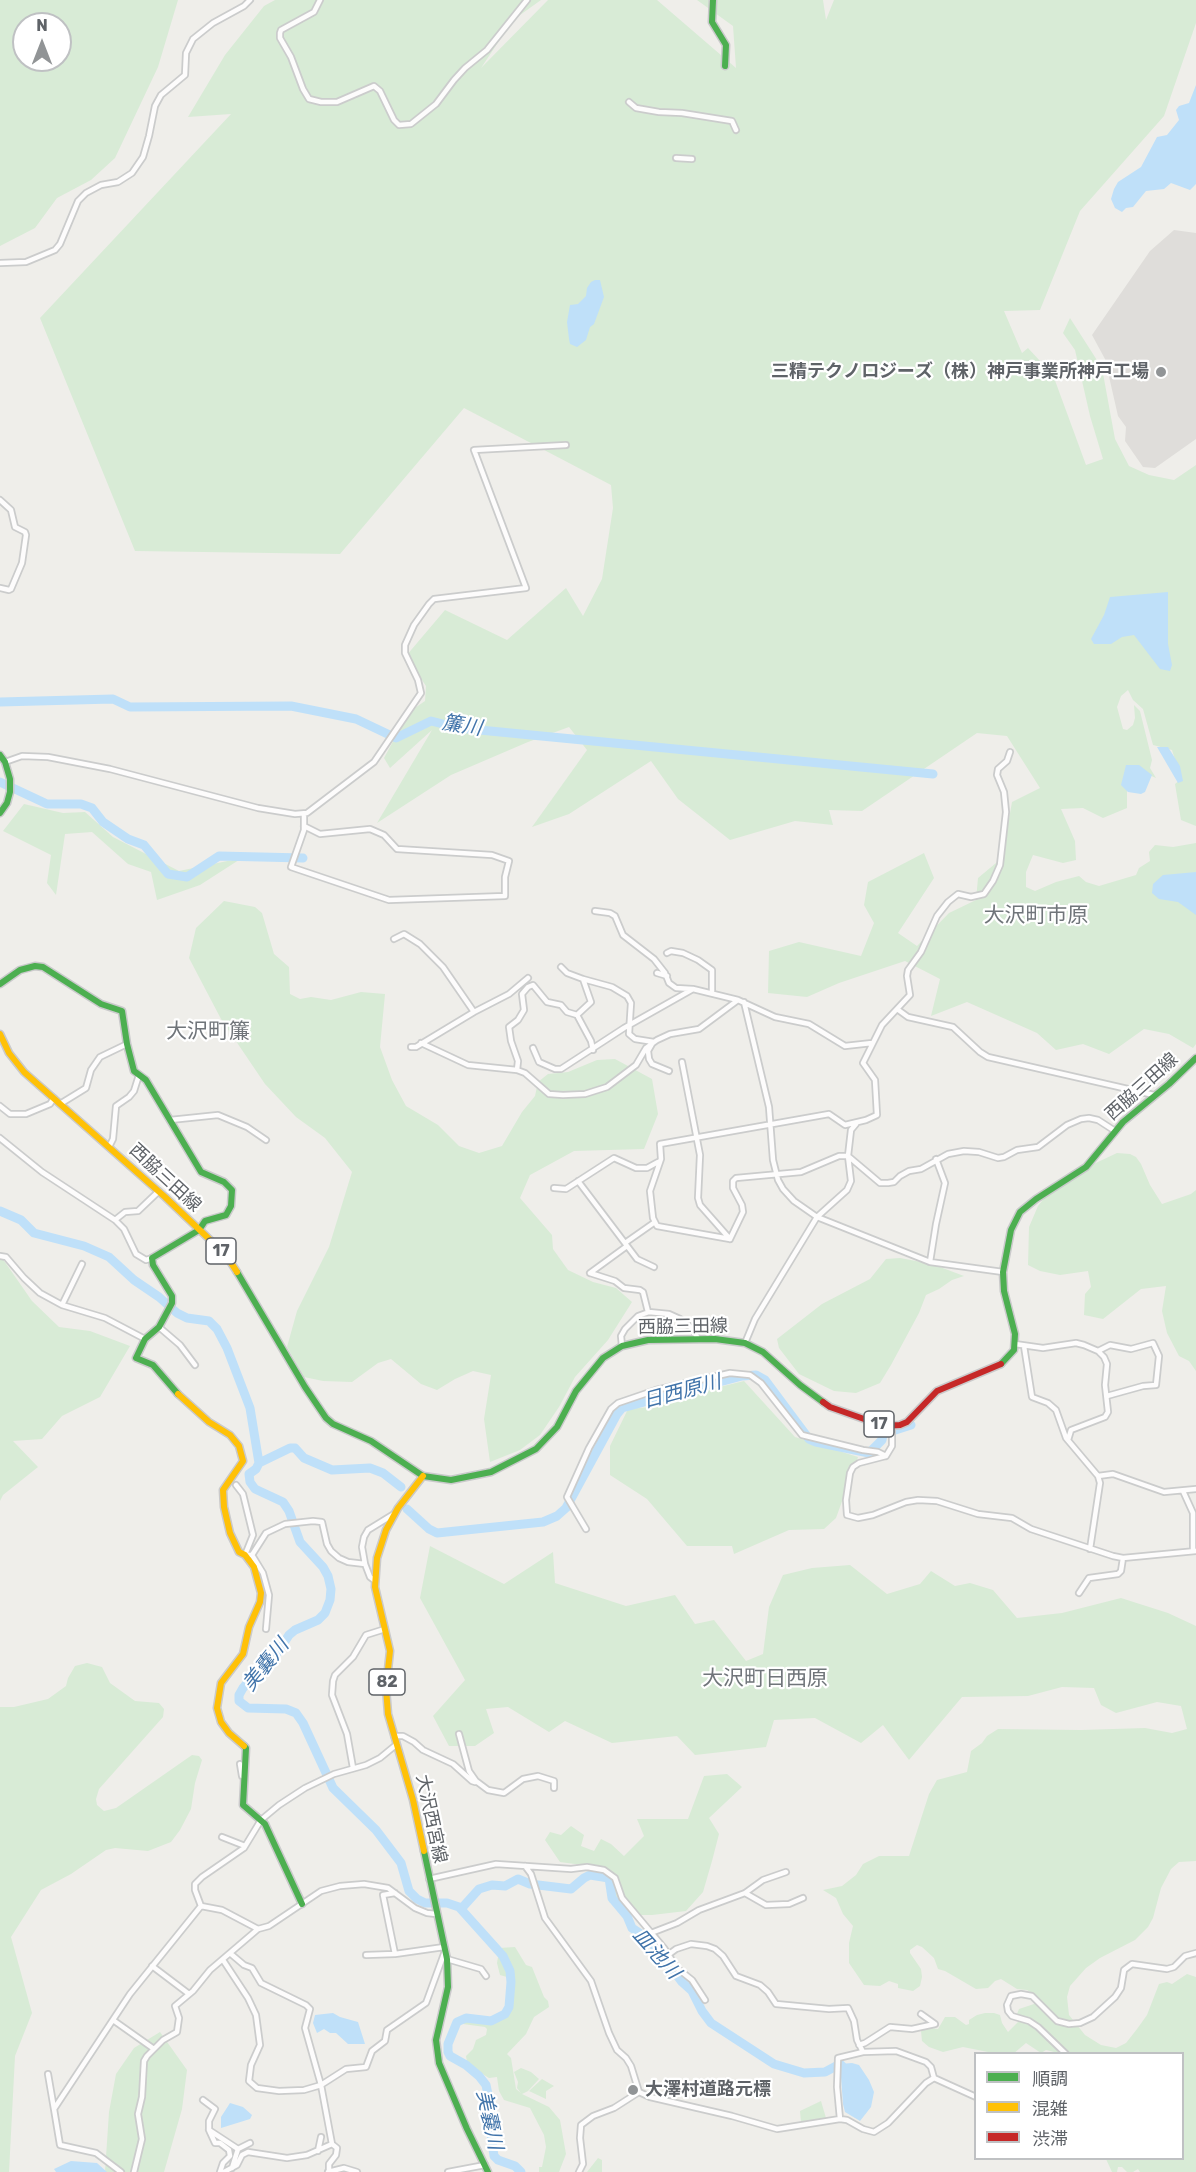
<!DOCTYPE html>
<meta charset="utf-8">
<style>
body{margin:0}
#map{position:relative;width:1196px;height:2172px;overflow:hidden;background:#efeeea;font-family:Rubik,"Noto Sans JP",sans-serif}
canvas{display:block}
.legend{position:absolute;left:974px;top:2052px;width:210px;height:108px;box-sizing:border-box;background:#fff;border:2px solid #bfc1c3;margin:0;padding:8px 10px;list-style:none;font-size:18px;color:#5f6368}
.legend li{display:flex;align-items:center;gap:12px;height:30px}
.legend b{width:30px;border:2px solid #bfc1c3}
.north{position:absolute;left:12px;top:12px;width:60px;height:60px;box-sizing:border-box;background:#fff;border:2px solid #bfc1c3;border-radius:50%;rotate:0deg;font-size:16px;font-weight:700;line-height:24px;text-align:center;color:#5f6368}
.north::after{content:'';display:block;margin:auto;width:21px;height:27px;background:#919496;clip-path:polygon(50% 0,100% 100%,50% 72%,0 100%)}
</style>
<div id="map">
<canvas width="1196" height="2172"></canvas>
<ul class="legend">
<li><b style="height:8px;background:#4caf50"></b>順調</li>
<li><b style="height:8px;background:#ffc107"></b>混雑</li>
<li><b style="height:8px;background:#c62828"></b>渋滞</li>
</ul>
<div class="north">N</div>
</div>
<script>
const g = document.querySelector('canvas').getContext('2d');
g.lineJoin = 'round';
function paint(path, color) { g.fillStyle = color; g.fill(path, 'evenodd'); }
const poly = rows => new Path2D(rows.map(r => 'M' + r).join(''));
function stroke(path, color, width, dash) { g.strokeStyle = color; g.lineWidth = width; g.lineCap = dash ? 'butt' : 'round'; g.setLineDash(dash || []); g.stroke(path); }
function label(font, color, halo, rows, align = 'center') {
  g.font = font + ' Rubik,"Noto Sans JP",sans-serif'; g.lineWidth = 4.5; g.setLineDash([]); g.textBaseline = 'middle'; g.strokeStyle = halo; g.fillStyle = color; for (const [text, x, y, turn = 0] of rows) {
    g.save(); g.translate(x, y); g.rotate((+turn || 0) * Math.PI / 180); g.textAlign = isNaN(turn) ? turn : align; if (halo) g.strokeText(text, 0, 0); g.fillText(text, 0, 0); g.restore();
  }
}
paint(poly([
 [1174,230,1196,233,1196,439,1155,468,1143,467,1125,441,1126,427,1118,416,1105,359,1092,335,1150,251]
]), '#dfddda');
paint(poly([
 [0,0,178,0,158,67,115,158,91,180,57,198,35,228,0,246],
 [24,24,60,24,60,60,24,60],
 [275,0,541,0,513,20,481,68,548,0,657,0,736,68,733,26,697,0,823,0,826,20,834,0,1196,0,1196,23,1164,116,1080,211,1040,310,1004,311,1022,353,1028,348,1053,375,1086,465,1103,459,1090,416,1075,350,1063,333,1070,318,1102,368,1115,439,1129,466,1149,475,1174,480,1196,465,1196,826,1181,820,1175,784,1181,779,1172,750,1153,745,1143,709,1133,700,1128,690,1121,696,1117,707,1123,729,1127,730,1133,725,1135,718,1134,705,1140,711,1152,760,1150,768,1156,778,1131,767,1127,785,1127,808,1103,818,1083,808,1061,809,1075,841,1076,860,1063,863,1033,855,1026,872,1026,887,1035,891,1056,882,1079,876,1086,882,1099,886,1136,875,1139,868,1150,861,1149,852,1155,845,1173,847,1196,843,1196,1044,1193,1048,1169,1034,1144,1029,1109,1054,1083,1044,1056,1050,1037,1033,967,1002,931,1016,940,979,905,961,839,983,807,997,768,993,769,951,799,942,861,956,874,923,864,905,868,882,924,853,934,878,898,933,917,946,949,913,976,900,978,878,1002,858,1012,802,1040,788,1007,736,977,733,862,811,829,810,833,825,795,821,730,840,678,799,651,761,569,814,532,827,587,750,569,727,528,742,451,775,377,823,432,730,390,768,384,758,409,712,425,701,426,686,406,656,445,610,507,640,566,588,583,616,602,579,613,508,611,485,464,408,340,554,135,551,40,318,231,114,188,117,225,55,264,6],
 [24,804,63,813,85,812,113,837,179,871,242,858,200,885,157,900,151,872,128,864,92,832,65,834,56,895,47,883,51,855,3,831],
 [224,901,255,907,262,913,274,954,289,967,290,994,300,999,311,997,331,1000,361,992,385,994,380,1047,392,1080,406,1106,438,1125,459,1146,479,1153,502,1146,522,1112,535,1096,538,1082,548,1074,568,1072,597,1060,615,1059,652,1079,658,1114,644,1149,574,1151,530,1175,520,1198,552,1235,553,1249,568,1270,593,1282,616,1288,632,1302,608,1340,575,1377,559,1407,540,1435,520,1450,490,1462,484,1419,491,1375,473,1371,455,1379,437,1390,421,1384,391,1359,378,1363,352,1382,323,1381,304,1377,287,1347,297,1311,329,1247,352,1172,325,1138,296,1117,265,1084,221,1019,189,958,196,928],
 [1117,1153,1130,1154,1136,1157,1141,1164,1150,1185,1162,1204,1191,1194,1196,1190,1196,1371,1189,1361,1179,1356,1167,1333,1162,1311,1166,1286,1141,1289,1103,1319,1084,1315,1085,1294,1091,1287,1088,1271,1060,1275,1040,1271,1028,1265,1029,1227,1038,1206,1049,1192,1083,1169],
 [0,1255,32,1301,59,1327,90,1331,130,1346,100,1397,62,1416,42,1439,13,1441,38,1467,3,1495,0,1501],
 [900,1258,932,1264,964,1276,952,1280,939,1289,926,1295,919,1313,891,1365,880,1383,856,1393,834,1391,799,1374,779,1348,777,1339,822,1304,870,1279,886,1259],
 [744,1381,795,1437,858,1457,836,1518,824,1529,789,1530,734,1554,732,1546,687,1546,647,1499,610,1475,610,1446,628,1409,661,1406,691,1394],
 [430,1546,504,1584,553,1552,555,1583,626,1606,675,1595,695,1624,714,1620,746,1661,763,1654,769,1607,783,1575,812,1568,850,1565,887,1594,920,1584,931,1571,955,1586,970,1583,993,1590,1017,1618,1062,1613,1121,1598,1168,1613,1196,1626,1196,1861,1179,1862,1171,1869,1161,1888,1153,1918,1148,1927,1135,1940,1100,1958,1086,1968,1070,1986,1067,1997,1069,2015,1085,2035,1101,2045,1116,2048,1126,2043,1137,2029,1147,2015,1159,1984,1167,1982,1172,1984,1187,1974,1196,1977,1196,2172,1140,2172,1138,2169,1133,2172,1127,2172,1122,2167,1118,2167,1117,2172,1112,2172,1106,2159,1182,2158,1182,2054,1062,2054,1046,2050,1041,2053,1026,2043,1013,2054,993,2053,963,2047,943,2052,929,2047,922,2041,921,2031,931,2028,938,2029,945,2017,955,2017,966,2025,969,2024,969,2020,977,2015,985,2013,994,2013,1000,2015,1002,2023,1008,2032,1018,2022,1017,2014,1019,2009,1034,2004,1038,1997,1027,1990,1017,1989,1001,1979,995,1981,988,1988,976,1989,945,1971,938,1969,934,1958,922,1947,917,1945,910,1950,910,1953,921,1969,922,1977,920,1986,913,1991,898,1988,898,1984,889,1981,880,1986,864,1985,849,1963,849,1943,853,1926,843,1914,836,1898,823,1890,842,1886,856,1875,863,1864,879,1856,909,1856,929,1794,937,1780,967,1772,971,1751,982,1743,987,1736,998,1729,1081,1730,1145,1728,1172,1733,1187,1729,1181,1706,1157,1702,1116,1713,1101,1705,1094,1688,1062,1687,1028,1696,962,1697,909,1760,883,1725,861,1743,815,1718,774,1720,766,1747,695,1755,677,1736,612,1743,565,1721,549,1732,508,1707,486,1709,494,1733,475,1746,449,1746,433,1716,465,1680,420,1598],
 [87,1663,102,1667,110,1683,135,1701,159,1703,164,1709,163,1717,99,1789,96,1799,97,1805,104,1811,116,1808,192,1755,199,1756,202,1760,195,1783,191,1809,180,1830,171,1842,148,1851,115,1848,106,1850,71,1874,41,1890,11,1937,32,2013,15,2056,9,2172,0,2172,0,1707,14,1707,48,1699,66,1686,68,1678,75,1666],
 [727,1774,742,1787,709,1818,719,1834,712,1861,703,1892,686,1911,652,1915,632,1915,609,1902,606,1882,593,1877,582,1865,560,1862,545,1840,550,1832,561,1835,571,1826,584,1835,581,1846,594,1851,601,1839,611,1844,624,1856,644,1836,637,1819,688,1819,704,1776],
 [515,1947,526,1965,532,1967,544,1997,548,2001,549,2007,534,2017,526,2034,507,2054,511,2058,516,2089,521,2093,517,2088,518,2082,514,2072,521,2068,531,2072,539,2079,528,2091,522,2094,549,2107,560,2120,566,2154,559,2172,539,2172,539,2167,542,2167,546,2147,544,2135,530,2108,504,2100,499,2091,497,2077,489,2078,481,2073,467,2062,466,2056,473,2049,476,2040,486,2035,487,2029,485,2027,463,2024,464,2020,494,2022,507,2014,510,2008,507,1977,500,1975,497,1963,498,1957,495,1952,499,1948],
 [160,2032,187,2070,182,2109,164,2172,105,2172,109,2112,116,2074,134,2048],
 [542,2079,554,2086,546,2091,546,2099,529,2091],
 [821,2101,826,2118,801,2122,800,2111],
 [598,2158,602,2160,602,2172,587,2172]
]), '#d8ebd6');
paint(poly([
 [1196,85,1196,184,1190,190,1171,183,1164,189,1146,191,1133,207,1126,208,1122,212,1115,208,1111,199,1114,189,1118,182,1141,167,1157,137,1167,135,1179,120,1176,110,1179,106,1189,103],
 [595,280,600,280,604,297,594,324,590,327,586,340,577,347,570,344,569,339,567,322,570,305,578,304,586,296,587,288,591,282],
 [1168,592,1168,644,1172,665,1170,671,1160,669,1134,635,1122,637,1111,644,1094,644,1091,639,1104,615,1110,597],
 [1157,747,1168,747,1180,766,1183,781,1178,783],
 [1126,765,1139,765,1152,775,1145,792,1141,794,1128,792,1121,785],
 [1196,872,1196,915,1178,902,1159,899,1152,893,1153,884,1163,875],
 [333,2013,340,2017,358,2022,365,2044,348,2044,336,2033,330,2033,324,2029,317,2033,313,2023,315,2015],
 [852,2063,859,2065,869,2080,874,2092,871,2107,860,2121,845,2112,843,2104,840,2064],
 [230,2103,243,2107,252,2115,250,2119,221,2128,221,2117],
 [71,2161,97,2163,107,2172,56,2172,54,2169]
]), '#bfe0f9');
stroke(poly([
 [0,702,113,699,130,707,291,706,356,719,396,738,431,721,459,728,933,774],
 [0,782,47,804,81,804,92,808,103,822,128,839,144,845,168,874,187,877,219,856,303,858],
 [0,1211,21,1220,34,1233,84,1246,109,1257,134,1280,159,1297,177,1313,187,1318,209,1321,217,1329,227,1348,250,1408,259,1463,256,1469,249,1474,250,1482,255,1489,283,1502,289,1511,300,1542,323,1567,328,1576,331,1589,330,1600,325,1613,318,1620,295,1630,289,1635,278,1652,254,1675,243,1688,239,1695,239,1701,248,1708,286,1709,296,1713,303,1723,333,1788,376,1830,401,1863,409,1891,417,1899,425,1903,447,1903,459,1907,503,1956,510,1971,511,1982,509,2007,505,2014,491,2021,466,2018,457,2022,448,2044,448,2052,450,2056,466,2065,479,2076,486,2085,491,2109,491,2134,494,2156,498,2160,515,2166,521,2172],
 [259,1463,290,1448,295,1448,304,1458,332,1470,370,1468,383,1473,401,1487],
 [407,1509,429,1529,437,1533,543,1522,557,1516,566,1508,617,1414,622,1408,742,1376,756,1375,765,1380,809,1439,816,1442,869,1453,882,1440,883,1434,911,1425],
 [461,1909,479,1889,492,1885,505,1886,518,1879,530,1884,571,1889,584,1878,590,1875,609,1878,612,1898,627,1916,632,1928,647,1938,662,1955,682,1982,692,1991,702,2011,711,2023,774,2064,804,2073,825,2072,840,2064,844,2068]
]), '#bfe0f9', 9);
const street = poly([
 [320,0,314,12,281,30,280,33,280,38,291,57,303,89,309,99,321,102,337,102,374,86,380,91,394,120,399,125,411,124,436,104,454,80,465,68,487,50,527,0],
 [629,102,636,108,659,112,682,113,732,121,736,130],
 [676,158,692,159],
 [0,263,26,262,55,250,60,244,78,201,86,193,101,185,118,182,132,173,143,157,149,136,155,106,161,95,185,75,186,53,193,39,213,23,244,6,250,0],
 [0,500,11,510,15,527,25,532,26,535,22,563,11,589,9,590,0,588],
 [5,762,22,756,48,757,110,769,258,808,295,814,307,813,374,762,421,693,418,680,405,653,405,645,414,625,429,604,434,599,526,588,474,450,566,445],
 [304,814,304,830,291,867,389,900,505,896,505,877,509,861,492,855,397,849,384,835,370,829,320,834,304,826],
 [595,911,610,913,615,916,623,935,654,959,665,973,669,983,676,988,693,989],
 [394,939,404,934,420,944,443,967,474,1012],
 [667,953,671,951,683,953,698,960,712,970,712,993],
 [561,967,567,973,583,979],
 [657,973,667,976],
 [744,1002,769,1107,773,1160,778,1180,783,1189,794,1201,817,1217,930,1262,1003,1272],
 [897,1009,908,1017,953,1027,980,1052,988,1057,1154,1095],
 [421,1043,468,1065,517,1070,525,1073,549,1094,563,1095,585,1094,607,1087,636,1065,646,1048,657,1040,670,1034,699,1029,738,1000,775,1017,809,1024,845,1046,872,1043],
 [652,1044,648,1051,649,1059,652,1064,669,1071],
 [411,1047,416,1047,474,1012,509,994,528,978],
 [533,1048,539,1062,555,1069,561,1069,624,1028,693,989,738,1000],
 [593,1050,591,1041,577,1015,591,1002,583,979,612,987,627,996,631,1003,629,1034,635,1039,654,1042],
 [682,1062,700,1155,698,1198,700,1205,730,1239],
 [517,1070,518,1061,511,1041,509,1027,518,1020,524,1010,522,994,528,987,533,985,547,1002,561,1005,567,1012,577,1015],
 [60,1104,86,1088,91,1070,100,1057,127,1044],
 [0,1106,10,1114,26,1114,50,1104,54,1098],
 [170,1120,218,1115,247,1127,266,1140],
 [0,1138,42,1172,115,1220,124,1229,136,1254,146,1260,152,1258],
 [109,1147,113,1139,116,1106,129,1097,134,1091,139,1075],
 [578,1181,637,1259,654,1267],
 [554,1188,566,1189,614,1158,636,1168,647,1168,658,1162],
 [115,1220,125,1212,138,1211,159,1191],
 [730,1239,657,1226,653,1218,650,1191,661,1159,660,1144,829,1114,845,1125,866,1120,877,1115,875,1080,863,1063,882,1025,910,995,907,976,908,970,921,952,937,916,948,902,958,894,971,897,984,894,993,881,1000,865,1006,812,1004,792,997,775,998,769,1007,761,1010,752],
 [730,1239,743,1212,742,1205,733,1188,733,1181,736,1178,801,1172,839,1156,848,1156,880,1183,888,1183,894,1182,900,1176,909,1171,921,1169,948,1154,964,1151,979,1152,998,1158,1004,1157,1017,1150,1038,1147,1067,1125,1081,1119,1089,1118,1098,1120,1115,1131],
 [625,1243,655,1222],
 [0,1256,6,1257,24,1278,40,1293,62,1305,105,1318,145,1339],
 [930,1262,936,1224,945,1183,936,1159],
 [590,1273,615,1281,624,1288,640,1290,643,1292,648,1312],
 [590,1273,627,1246],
 [62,1305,82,1264],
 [159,1327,180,1345,195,1365],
 [745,1343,755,1319,817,1217,847,1190,851,1181,848,1156,851,1130,856,1124],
 [1015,1344,1043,1348,1076,1343,1084,1345,1098,1351,1104,1357,1107,1364,1105,1385,1108,1412,1105,1417,1071,1430,1068,1440],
 [622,1346,621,1336,625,1329,638,1316,649,1312,669,1314,680,1319,693,1329,698,1339],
 [1024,1346,1032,1397,1048,1403,1056,1410,1066,1438,1098,1476,1100,1483,1090,1549],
 [1098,1351,1110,1345,1131,1349,1153,1343,1159,1356,1156,1385,1143,1386,1107,1396],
 [892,1426,892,1446,886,1456,859,1463,853,1467,850,1473,846,1500,847,1515,858,1518,873,1515,906,1502,918,1500,937,1501,978,1514,1012,1518,1031,1529,1113,1556,1123,1558,1196,1551],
 [1098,1476,1113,1474,1164,1492,1196,1489],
 [236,1485,243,1494,253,1535,245,1555],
 [1183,1491,1193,1513,1193,1551],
 [586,1529,567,1497,589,1448,611,1409,618,1403,656,1390,730,1373,750,1375,761,1383,802,1435,863,1450,878,1452,886,1456],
 [245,1555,252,1555,266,1533,285,1524,313,1521,322,1522,327,1544,331,1551,339,1558,348,1562,365,1564,370,1577,374,1580],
 [252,1555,263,1573,269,1595,266,1629],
 [365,1564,362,1547,364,1537,368,1530,394,1514],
 [1079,1593,1089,1578,1118,1574,1121,1571,1123,1558],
 [459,1734,469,1771,476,1781,488,1790,504,1793,523,1779,538,1776,554,1781,554,1788],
 [394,1736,403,1736,414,1742,423,1750,453,1764,472,1781,475,1782],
 [240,1764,242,1776],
 [353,1768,347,1734,332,1695,333,1681,335,1675,353,1657,366,1635,385,1629],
 [222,1837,245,1846],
 [525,1866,531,1874,545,1918,591,1981,609,2033,617,2050,626,2058,631,2066,639,2092],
 [429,1879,496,1864,571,1869,587,1867,604,1870,615,1878,622,1898,664,1948,677,1968,692,1980,705,2000],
 [745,1893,766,1905,789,1904,803,1898],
 [201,1906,195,1890,195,1884,202,1877,244,1848,261,1820,279,1805,305,1788,334,1774,366,1765,380,1758,397,1744],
 [651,1933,677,1923,699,1910,745,1893,763,1880,786,1872],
 [231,1954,244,1965,252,1968,261,1983,306,2005,310,2009,305,2028,321,2085,332,2144],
 [395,1954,383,1895,395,1893],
 [366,1955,395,1954,444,1947],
 [668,1955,676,1949,691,1944,707,1946,715,1949,723,1956,736,1976,760,1985,768,1992,776,2004,829,2009,848,2008,854,2021,857,2040,863,2052],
 [447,1959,481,1969,486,1976],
 [223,1960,248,1998,256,2015,260,2045,251,2065,249,2081,257,2088,279,2091,304,2090,321,2085,346,2069,366,2067,372,2051,385,2041,387,2030,426,2003,445,1951],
 [152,1966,189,1994],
 [113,2020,154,2049],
 [859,2045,865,2043,890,2027,912,2029,935,2024,921,2014],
 [1066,2054,1038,2027,1029,2021,1012,2016,1008,2011,1007,2005,1011,1996,1021,1994,1032,1996,1057,2021,1069,2024,1080,2023,1093,2017,1115,1997,1121,1988,1124,1970,1132,1964,1167,1969,1174,1967,1185,1956,1196,1953],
 [48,2074,54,2109],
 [203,2100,215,2109,209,2121,209,2130,238,2149,250,2143],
 [840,2119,837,2087,838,2058,863,2052,896,2051,926,2062,931,2067,934,2078],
 [209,2130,215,2143,220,2143,229,2150,230,2156,223,2163,220,2172],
 [318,2151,321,2137],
 [232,2168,238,2149],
 [121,2172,96,2153,60,2145,54,2109,130,1994,201,1906,222,1910,258,1929,269,1926,321,1891,340,1886,364,1884,388,1888,415,1908,427,1913,436,1914],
 [134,2172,142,2139,138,2114,142,2097,144,2061,147,2056,163,2040,177,2032,179,2018,175,2006,193,1991,210,1970,258,1929],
 [224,2172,237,2165,242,2155,248,2152,287,2158,307,2155,332,2144,337,2148,336,2155,329,2164,329,2172],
 [328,2172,344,2168,357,2172],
 [448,2172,485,2165],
 [579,2172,583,2164,580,2138,581,2125,593,2116,614,2108,639,2092,650,2097,732,2116,777,2129,840,2119,847,2120,863,2129,874,2132,888,2123,926,2083,934,2078,976,2097]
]);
const fast = poly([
 [713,0,712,22,726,45,725,66],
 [0,755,5,762,10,779,10,792,7,803,0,813],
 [0,984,20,970,35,966,43,967,101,1004,122,1011,127,1044,134,1071,146,1080,201,1172,224,1182,232,1190,231,1206,226,1215,205,1221,199,1230,152,1258,153,1265,172,1296,172,1303,159,1327,145,1339,136,1358,153,1365,178,1394],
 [237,1272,305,1387,326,1418,333,1424,371,1441,423,1476,451,1480,491,1472,536,1449,557,1427,576,1391,603,1358,622,1346,648,1340,715,1339,745,1343,763,1352,800,1385,823,1402],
 [1001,1364,1014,1350,1015,1334,1004,1291,1003,1272,1011,1230,1020,1212,1036,1199,1086,1167,1123,1122,1169,1084,1196,1058],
 [244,1746,246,1748,243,1805,265,1824,302,1904],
 [424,1851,447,1959,448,1987,436,2040,439,2063,467,2129,488,2172]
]);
const slow = poly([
 [0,1034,9,1053,24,1072,165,1197,226,1255,237,1272],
 [178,1394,209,1422,230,1435,239,1446,243,1461,223,1490,224,1507,230,1533,239,1552,245,1555,254,1567,261,1593,260,1602,249,1627,243,1654,221,1683,217,1708,221,1722,229,1733,244,1746],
 [423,1476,398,1508,386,1530,377,1558,375,1587,390,1651,386,1688,388,1714,413,1800,424,1851]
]);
const jam = poly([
 [823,1402,830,1407,884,1426,900,1425,907,1422,937,1391,1001,1364]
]);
stroke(street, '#cbcccc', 8);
stroke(fast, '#cacacb', 9);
stroke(slow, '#cacacb', 9);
stroke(jam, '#cacacb', 9);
stroke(street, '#fdfcfc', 4.5);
stroke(fast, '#4caf50', 6);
stroke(slow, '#ffc107', 6);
stroke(jam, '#c62828', 6);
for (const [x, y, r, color] of [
 [1161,372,6,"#919496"],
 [633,2090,6,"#919496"]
]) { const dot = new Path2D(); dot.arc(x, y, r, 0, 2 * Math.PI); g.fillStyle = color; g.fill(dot); stroke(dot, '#fff', 2); }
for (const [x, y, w] of [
 [221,1251,30],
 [879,1424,30],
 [387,1682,36]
]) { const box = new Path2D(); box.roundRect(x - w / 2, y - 13, w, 26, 4.5); g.fillStyle = '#fff'; g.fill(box); stroke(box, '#5f6368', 1.5); }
label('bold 16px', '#5f6368', null, [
 ["17",221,1251],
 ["17",879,1424],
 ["82",387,1682]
]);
label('bold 18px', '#5f6368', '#fff', [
 ["三精テクノロジーズ（株）神戸事業所神戸工場",1149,372],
 ["大澤村道路元標",645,2090,"left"]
], 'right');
label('18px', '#5f6368', '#fff', [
 ["西脇三田線",1142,1087,-42],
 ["西脇三田線",165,1178,43],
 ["西脇三田線",683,1327,-1],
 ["大沢西宮線",431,1819,78]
]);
label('italic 20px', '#4174aa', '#fff', [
 ["簾川",462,726,9],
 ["日西原川",682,1392,-15],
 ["美嚢川",266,1665,-51],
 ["皿池川",656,1954,48],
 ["美嚢川",489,2120,78]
]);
label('21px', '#70757a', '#fff', [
 ["大沢町市原",1036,916],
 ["大沢町簾",208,1032],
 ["大沢町日西原",765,1679]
]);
</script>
